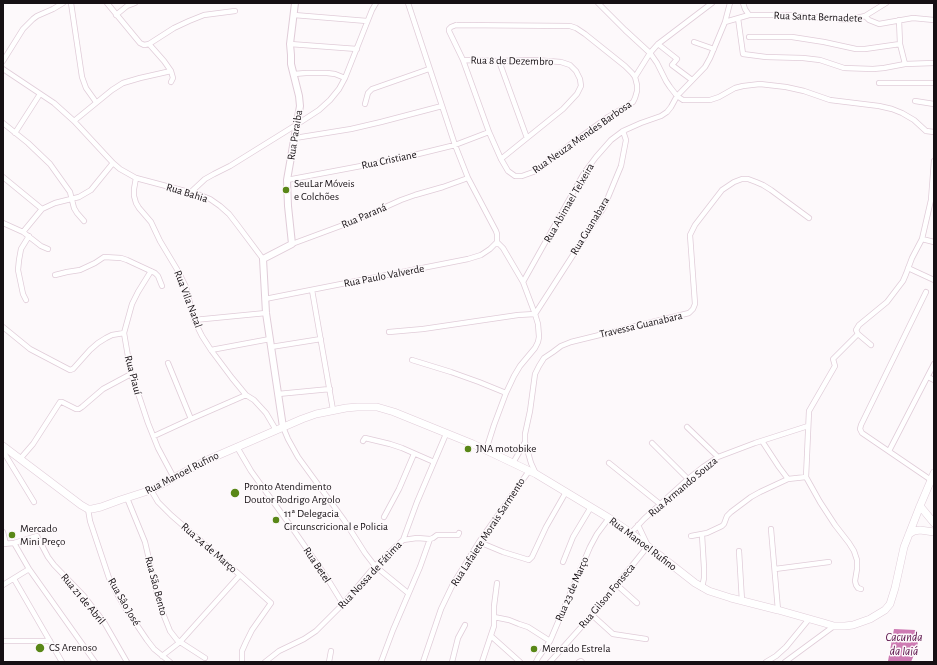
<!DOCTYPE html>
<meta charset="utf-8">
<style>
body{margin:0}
#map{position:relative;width:937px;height:665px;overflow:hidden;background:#fdf9fb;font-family:"Alegreya Sans",sans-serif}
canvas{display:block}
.frame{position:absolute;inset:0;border:4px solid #161014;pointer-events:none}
</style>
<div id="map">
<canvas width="937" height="665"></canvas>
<div class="frame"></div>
</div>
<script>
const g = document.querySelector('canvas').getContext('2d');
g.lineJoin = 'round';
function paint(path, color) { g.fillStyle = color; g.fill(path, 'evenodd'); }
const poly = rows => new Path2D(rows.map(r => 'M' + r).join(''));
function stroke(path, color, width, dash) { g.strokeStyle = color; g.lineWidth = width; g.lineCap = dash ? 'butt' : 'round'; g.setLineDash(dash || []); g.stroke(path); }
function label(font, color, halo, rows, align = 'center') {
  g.font = font + ' "Alegreya Sans",sans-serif'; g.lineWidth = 3; g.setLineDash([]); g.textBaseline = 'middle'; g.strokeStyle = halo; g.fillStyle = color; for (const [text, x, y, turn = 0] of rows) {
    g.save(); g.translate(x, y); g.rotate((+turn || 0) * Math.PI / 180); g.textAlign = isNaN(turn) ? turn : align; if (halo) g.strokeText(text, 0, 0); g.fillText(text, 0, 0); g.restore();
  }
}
paint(poly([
 [894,629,915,630,918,645,911,662,887,662,888,661]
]), '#ce7bb3');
const minor = poly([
 [71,3,82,77,86,88,96,102],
 [107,3,140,43,144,45,149,44,174,28,189,21,204,15,235,11],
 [408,3,455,145,468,178,496,231,497,234,497,242],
 [598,3,625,30,650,53,657,63,666,81,670,87,677,96,683,100,710,100,719,97,735,88,743,86,760,84,786,87,804,91,830,100,879,106,892,109,902,113,914,120,926,131,934,132],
 [743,3,745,9,749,15],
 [116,15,127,6,135,3],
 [294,15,367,21],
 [865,16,886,3],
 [738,18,743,54,766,57,803,58,820,60,844,68,873,69,884,68,905,64,934,63],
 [899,20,900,44,905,64],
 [725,22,749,15,788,15,848,20,865,16,869,20,879,24,913,18,934,20],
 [456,25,570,26,576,28,585,34,625,66,632,73,635,77,637,85,637,91,635,98,633,102,630,104,608,117,571,144,536,171,522,176,515,176,508,171,501,159,489,132,463,60,449,31,449,29,451,27,456,25],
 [749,37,792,37,824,42,856,49,865,49,900,44],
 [694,42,714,49],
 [149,44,164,61,171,71,173,78,171,82],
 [290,44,357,49],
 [658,44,677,59,672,65,692,80],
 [463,60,499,61,535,60,561,62,570,65,576,71,580,79,581,86,577,94,563,109,527,138,501,159],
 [3,61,23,29,33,19,37,16,53,9,63,3],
 [499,61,527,138],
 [3,69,54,103,74,121,113,163,120,169,136,178,200,195,210,199,220,206,229,214,236,223,263,259],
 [294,74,306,73,327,73,335,74,345,78],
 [635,77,650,53,658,44,712,3],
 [879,83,934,83],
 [915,101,934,104],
 [365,104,368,93,372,89,429,69],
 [74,121,112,90,123,83,140,78,171,71],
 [3,123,28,143,50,164,70,192,74,208,77,213,84,221],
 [15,133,40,94],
 [295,138,351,129,381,122,442,106],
 [3,177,42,209],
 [136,178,134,189,134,196,136,203,139,208,151,222,160,241,178,271,186,287,194,320,202,336,211,350,232,378,246,395,254,400,266,413,276,430],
 [287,180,398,159,455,145,489,132],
 [191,192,205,179,214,174,230,166,296,125,319,110,330,100,339,89,345,78,372,10,376,3],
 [3,223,23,232,41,246,48,249],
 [23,232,42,209,55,203,79,197,91,190,113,163],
 [922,239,934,242],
 [292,244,354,221,401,200,415,195,443,187,468,178],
 [908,268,934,280],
 [151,271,138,292,132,304,124,333,131,374,140,399,148,423,158,448,174,478],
 [55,275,67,272,80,270,95,263,104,257,121,258,127,260,155,273,158,276,162,286],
 [523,282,584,173,596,157,611,140,623,131,641,123,661,116,667,112,671,107,677,96,705,67,710,58,725,22,730,3],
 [312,290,333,410],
 [926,292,861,425,860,429,862,433,931,480],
 [265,299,468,259,481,255,490,249,497,242],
 [26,300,23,294,18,270,19,260,21,249,29,236],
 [535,314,604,207,621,166,626,140,623,131],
 [194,320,266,313],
 [3,327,30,349,70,370,73,369,90,350,98,343,106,338,112,335,124,333],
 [389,332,423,329,518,315,535,314],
 [858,334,833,359,835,366,809,411,806,477,820,502,835,525,849,543,854,551,857,560,857,569,855,581,856,585,858,588,861,589],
 [871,345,858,334,856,330,859,325,887,302,903,281,906,274,912,258,922,239,931,200,934,161],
 [271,347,321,339],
 [211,350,270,339],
 [412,360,451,372,479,382,506,393],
 [168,363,191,419],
 [928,377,934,380],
 [278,394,330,389],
 [283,427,288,439,298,457,344,520,365,553,375,566,408,593],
 [687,427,718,457],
 [154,436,191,419,246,395],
 [363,441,365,438,390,444,402,448,434,462],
 [762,441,779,467,788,479],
 [652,443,688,479],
 [237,447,251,471,295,532,327,578,343,604],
 [486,450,494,425,506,393,514,376,520,366,535,348,538,342,539,337,538,324,535,314,523,282,503,248,497,242],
 [3,451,34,502],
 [889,451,934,364],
 [20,459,33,444,60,402,62,402,76,409,79,409,82,407,103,389,131,374],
 [513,463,525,442],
 [609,463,660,504],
 [536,474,531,463,525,442,525,434,530,411,535,374,539,366,544,358,553,352,561,346,571,342,689,313,693,309,695,304,690,235,695,225,722,190,734,182,742,179,748,179,756,182,763,185,771,190,809,218],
 [151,490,158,502,171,515,240,575,271,603,252,630,246,642,242,651,242,662],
 [127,498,145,542,159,602,164,616,170,631,177,640,205,658],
 [88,509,90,521,109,578,116,592,124,606,147,640,154,649,170,662],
 [384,517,399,489,414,454],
 [771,529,778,610],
 [3,532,6,544],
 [631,533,644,519,688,479,703,467,718,457,755,443,808,426],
 [691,536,707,533,722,526,724,524,727,516,731,512,751,497,760,492,788,479,806,477],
 [403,540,417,538,430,539,433,538,437,535,458,535,459,533],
 [479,542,503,552,529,560,532,557,546,527,566,492],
 [14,543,29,569,95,662],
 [3,544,14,543,37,536,48,557,54,565,84,596,104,622,127,662],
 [739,551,742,601],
 [563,562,573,537,591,507],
 [775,569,829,562],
 [14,579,62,662],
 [3,585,29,569],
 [617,585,637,603],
 [702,588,704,578,704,568,702,535],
 [592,615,613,634,646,639],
 [494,617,509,620,519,624,528,627,550,641],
 [491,636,520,662],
 [3,641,50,641],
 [162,656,180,642,240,575],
 [265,662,279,651,304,639,316,631,343,604,375,566,403,540,417,502,446,434],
 [329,662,331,651],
 [381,662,393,630,420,567,430,539],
 [423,662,441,609,453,584,479,542,529,471],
 [452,662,458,638,465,625],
 [482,662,494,626,494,606,497,583],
 [536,662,538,658,550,641,590,547,597,534,609,518],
 [550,662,592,615,648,546,638,525],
 [579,662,581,661,582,662],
 [766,662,776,656,786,647,809,619],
 [785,662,834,626]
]);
const tertiary = poly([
 [283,427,266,313,263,259,292,244,288,206,287,180,300,106,299,96,291,64,291,55,290,44,295,3]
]);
const secondary = poly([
 [3,446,81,505,88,509,92,509,101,507,120,500,151,490,205,461,302,419,316,414,346,408,357,407,377,407,394,412,473,444,536,474,609,518,631,533,695,583,709,591,731,598,778,610,824,623,834,626,845,626,853,625,870,619,885,610,890,604,895,588,904,547,920,506,934,473],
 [920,506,934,523],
 [909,534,914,531,920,530,934,532]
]);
stroke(minor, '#e0ccd8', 6);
stroke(tertiary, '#e0ccd8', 8);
stroke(secondary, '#e0ccd8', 8);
stroke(minor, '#fff', 4.5);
stroke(tertiary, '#fff', 6);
stroke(secondary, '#fff', 7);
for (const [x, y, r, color] of [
 [286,190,4,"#598717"],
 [468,449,4,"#598717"],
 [235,493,5,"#598717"],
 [276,520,4,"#598717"],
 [12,535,4,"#598717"],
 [40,648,5,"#598717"],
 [534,649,4,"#598717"]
]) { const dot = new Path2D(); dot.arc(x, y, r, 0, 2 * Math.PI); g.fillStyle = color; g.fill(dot); stroke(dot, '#fdf9fb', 1.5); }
label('11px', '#161014', '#fdf9fb', [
 ["Rua Santa Bernadete",818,17,2],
 ["Rua 8 de Dezembro",512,61,1],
 ["Rua Paraiba",295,135,-81],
 ["Rua Neuza Mendes Barbosa",582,137,-35],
 ["Rua Cristiane",389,160,-12],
 ["Rua Bahia",187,193,17],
 ["Rua Abimael Telxeira",569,203,-60],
 ["Rua Paraná",364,216,-23],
 ["Rua Guanabara",590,226,-59],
 ["Rua Paulo Valverde",384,276,-11],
 ["Rua Vila Natal",188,299,69],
 ["Travessa Guanabara",641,325,-13],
 ["Rua Piauí",133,375,75],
 ["Rua Manoel Rufino",182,473,-27],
 ["Rua Armando Souza",683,487,-40],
 ["Rua Lafaiete Morais Sarmento",488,532,-57],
 ["Rua Manoel Rufino",643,544,37],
 ["Rua 24 de Março",209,548,41],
 ["Rua Betel",317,565,56],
 ["Rua Nossa de Fátima",370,575,-47],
 ["Rua São Bento",156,586,75],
 ["Rua 23 de Março",572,589,-67],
 ["Rua Gilson Fonseca",607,596,-50],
 ["Rua 21 de Abril",83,599,50],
 ["Rua Sâo José",124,602,60]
]);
label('11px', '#161014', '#fdf9fb', [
 ["SeuLar Móveis",294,184],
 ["e Colchões",294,197],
 ["JNA motobike",476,449],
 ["Pronto Atendimento",244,487],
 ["Doutor Rodrigo Argolo",244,500],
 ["11ª Delegacia",284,514],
 ["Circunscricional e Policia",284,527],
 ["Mercado",20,529],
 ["Mini Preço",20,542],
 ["CS Arenoso",49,648],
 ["Mercado Estrela",542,649]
], 'left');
label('italic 12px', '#550943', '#fdf9fb', [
 ["Cacunda",904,637],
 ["da Iaiá",904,651]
]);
</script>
